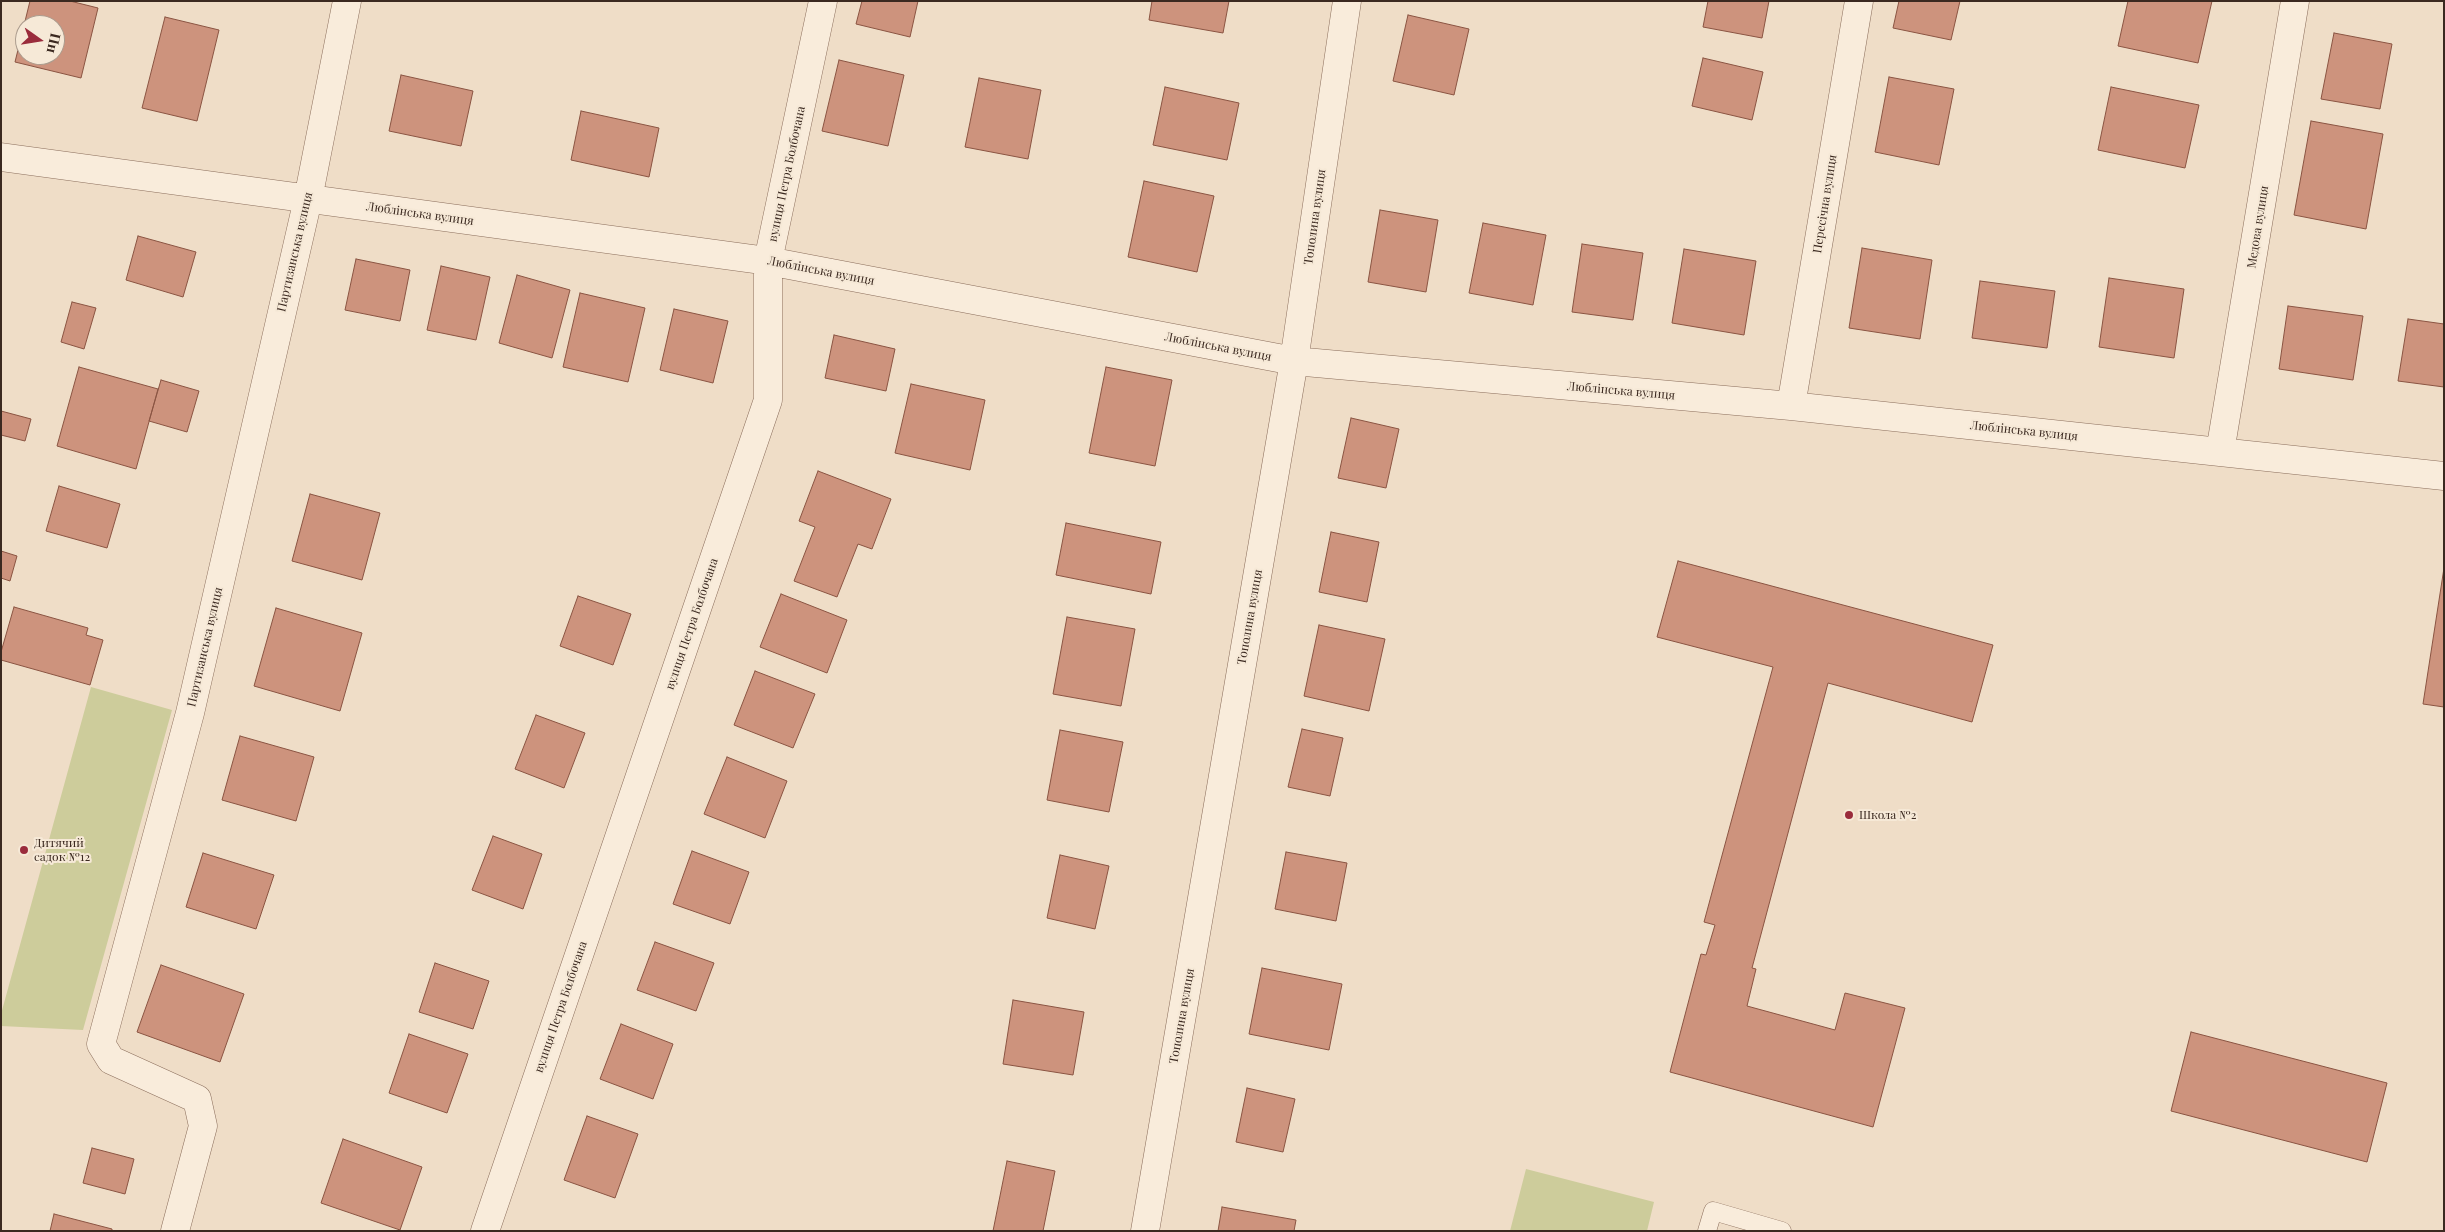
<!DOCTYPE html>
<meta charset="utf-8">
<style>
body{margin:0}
#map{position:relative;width:2445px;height:1232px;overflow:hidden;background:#efddc7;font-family:"Playfair Display",serif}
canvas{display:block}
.frame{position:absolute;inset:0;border:2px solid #3b2920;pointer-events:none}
.north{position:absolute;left:15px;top:15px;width:50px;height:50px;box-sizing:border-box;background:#f6e9d7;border:1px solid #ab9c8e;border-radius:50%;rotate:103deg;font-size:14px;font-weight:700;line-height:20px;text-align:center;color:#3b2920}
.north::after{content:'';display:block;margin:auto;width:18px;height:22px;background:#9a2c3c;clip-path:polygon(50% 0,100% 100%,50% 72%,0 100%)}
</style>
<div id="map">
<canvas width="2445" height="1232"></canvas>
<div class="frame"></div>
<div class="north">Пн</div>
</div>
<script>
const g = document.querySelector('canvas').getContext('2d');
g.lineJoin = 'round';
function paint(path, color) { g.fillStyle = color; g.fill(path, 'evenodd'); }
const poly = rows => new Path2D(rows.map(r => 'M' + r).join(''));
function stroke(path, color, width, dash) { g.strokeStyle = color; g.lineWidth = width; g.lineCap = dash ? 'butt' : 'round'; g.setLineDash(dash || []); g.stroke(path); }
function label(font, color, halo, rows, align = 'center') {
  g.font = font + ' "Playfair Display",serif'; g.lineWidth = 4; g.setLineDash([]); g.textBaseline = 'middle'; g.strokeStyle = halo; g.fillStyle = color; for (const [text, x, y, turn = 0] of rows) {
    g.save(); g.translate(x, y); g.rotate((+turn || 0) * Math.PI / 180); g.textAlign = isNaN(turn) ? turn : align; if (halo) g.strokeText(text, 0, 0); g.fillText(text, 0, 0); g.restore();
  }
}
paint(poly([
 [91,687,172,710,83,1030,1,1026,1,1014],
 [1526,1169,1654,1202,1647,1231,1510,1231]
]), '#cdcc9b');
const building = poly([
 [30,1,70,1,98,8,81,78,15,62,30,1],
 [25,25,55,25,55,55,25,55,25,25],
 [862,1,918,1,910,37,856,24,862,1],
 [1152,1,1229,1,1223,33,1149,20,1152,1],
 [1708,1,1769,1,1762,38,1703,27,1708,1],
 [1899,1,1960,1,1951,40,1893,28,1899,1],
 [2128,1,2212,1,2198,63,2118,46,2128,1],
 [1408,15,1469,29,1454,95,1393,81,1408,15],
 [165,17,219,30,197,121,142,108,165,17],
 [2334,33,2392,44,2380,109,2321,99,2334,33],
 [1703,58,1763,72,1752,120,1692,106,1703,58],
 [839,60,904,75,888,146,822,131,839,60],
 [401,75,473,91,461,146,389,131,401,75],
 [1889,77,1954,89,1939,165,1875,152,1889,77],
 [979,78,1041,90,1028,159,965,147,979,78],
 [1165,87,1239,103,1227,160,1153,145,1165,87],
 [2111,87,2199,105,2185,168,2098,150,2111,87],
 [581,111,659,128,649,177,571,160,581,111],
 [2311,121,2383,134,2366,229,2294,215,2311,121],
 [1144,181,1214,196,1197,272,1128,257,1144,181],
 [1380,210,1438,220,1426,292,1368,282,1380,210],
 [1483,223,1546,235,1533,305,1469,293,1483,223],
 [138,236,196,252,183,297,126,280,138,236],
 [1582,244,1643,253,1633,320,1572,312,1582,244],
 [1862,248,1932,260,1920,339,1849,328,1862,248],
 [1684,249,1756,261,1744,335,1672,323,1684,249],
 [356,259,410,270,400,321,345,310,356,259],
 [441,266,490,277,476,340,427,330,441,266],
 [517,275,570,290,552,358,499,343,517,275],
 [2109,278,2184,289,2174,358,2099,347,2109,278],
 [1980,281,2055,291,2047,348,1972,338,1980,281],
 [580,293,645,308,628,382,563,367,580,293],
 [72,302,96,308,84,349,61,342,72,302],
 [2288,306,2363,316,2353,380,2279,369,2288,306],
 [674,309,728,321,713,383,660,370,674,309],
 [2408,319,2444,324,2444,387,2398,381,2408,319],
 [834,335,895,349,886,391,825,378,834,335],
 [79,367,158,389,136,469,57,446,79,367],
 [1106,367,1172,380,1155,466,1089,453,1106,367],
 [161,380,199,391,187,432,149,421,161,380],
 [911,384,985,400,970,470,895,453,911,384],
 [1,411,31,419,25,441,1,435,1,411],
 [1351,418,1399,429,1386,488,1338,478,1351,418],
 [818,471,891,499,872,549,858,544,837,597,794,581,815,527,799,521,818,471],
 [59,486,120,504,107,548,46,531,59,486],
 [310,494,380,513,362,580,292,561,310,494],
 [1066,523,1161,542,1151,594,1056,575,1066,523],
 [1331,532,1379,542,1367,602,1319,592,1331,532],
 [1,551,17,556,10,581,1,578,1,551],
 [1678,561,1993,645,1972,722,1828,683,1752,968,1756,969,1747,1006,1835,1030,1845,993,1905,1008,1873,1127,1670,1072,1701,954,1706,955,1715,925,1704,922,1773,667,1657,637,1678,561],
 [2444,568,2444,707,2423,704,2444,568],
 [781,594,847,620,827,673,760,647,781,594],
 [578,596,631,614,613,665,560,646,578,596],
 [14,607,88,628,86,635,103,640,90,685,1,660,1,652,14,607],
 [276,608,362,633,340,711,254,686,276,608],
 [1067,617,1135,629,1121,706,1053,694,1067,617],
 [1319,625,1385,639,1369,711,1304,696,1319,625],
 [755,671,815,694,793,748,734,725,755,671],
 [536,715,585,733,564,788,515,769,536,715],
 [1302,729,1343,738,1330,796,1288,787,1302,729],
 [1060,730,1123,742,1109,812,1047,800,1060,730],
 [240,736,314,757,296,821,222,800,240,736],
 [727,757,787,781,765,838,704,814,727,757],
 [493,836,542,854,523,909,472,890,493,836],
 [692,851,749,872,730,924,673,904,692,851],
 [1286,852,1347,863,1336,921,1275,909,1286,852],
 [203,853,274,875,256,929,186,907,203,853],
 [1060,855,1109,866,1095,929,1047,918,1060,855],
 [655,942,714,963,696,1011,637,990,655,942],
 [435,963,489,981,473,1029,419,1012,435,963],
 [161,965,244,994,220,1062,137,1032,161,965],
 [1262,968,1342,984,1329,1050,1249,1034,1262,968],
 [1013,1000,1084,1012,1073,1075,1003,1064,1013,1000],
 [621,1024,673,1044,653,1099,600,1079,621,1024],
 [2191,1032,2387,1083,2367,1162,2171,1111,2191,1032],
 [409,1034,468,1054,447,1113,389,1093,409,1034],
 [1247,1088,1295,1099,1283,1152,1236,1142,1247,1088],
 [587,1116,638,1134,615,1198,564,1180,587,1116],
 [343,1139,422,1167,400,1230,321,1203,343,1139],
 [92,1148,134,1159,125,1194,83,1183,92,1148],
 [1007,1161,1055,1171,1043,1231,993,1231,1007,1161],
 [1222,1207,1296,1220,1294,1231,1218,1231,1222,1207],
 [54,1214,112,1229,112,1231,50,1231,54,1214]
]);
paint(building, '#cd937d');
stroke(building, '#8a5442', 1);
const service = poly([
 [1707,1231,1713,1211,1782,1231]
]);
const minor = poly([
 [1,157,768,261,1294,361,1791,406,2444,476],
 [1791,406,1859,1],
 [2220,452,2295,1],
 [175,1231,203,1126,197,1099,111,1060,101,1044,190,713,308,199,347,1],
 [485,1231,768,400,768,261,823,1],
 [1145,1231,1294,361,1347,1]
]);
stroke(service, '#8b6e5c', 19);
stroke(minor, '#8b6e5c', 29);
stroke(service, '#f9ecdb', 18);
stroke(minor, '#f9ecdb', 28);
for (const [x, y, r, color] of [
 [1849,815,5,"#9a2c3c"],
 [24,850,5,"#9a2c3c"]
]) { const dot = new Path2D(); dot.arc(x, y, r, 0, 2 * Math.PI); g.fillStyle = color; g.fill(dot); stroke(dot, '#f6e9d7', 2); }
label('12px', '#3b2920', '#f6e9d7', [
 ["вулиця Петра Болбочана",787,174,-78],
 ["Пересічна вулиця",1825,204,-81],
 ["Люблінська вулиця",420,214,8],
 ["Тополина вулиця",1315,217,-82],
 ["Медова вулиця",2258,227,-81],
 ["Партизанська вулиця",295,252,-77],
 ["Люблінська вулиця",821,271,11],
 ["Люблінська вулиця",1218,347,11],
 ["Люблінська вулиця",1621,391,5],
 ["Люблінська вулиця",2024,431,6],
 ["Тополина вулиця",1250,617,-80],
 ["вулиця Петра Болбочана",692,624,-71],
 ["Партизанська вулиця",205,647,-77],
 ["вулиця Петра Болбочана",561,1007,-71],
 ["Тополина вулиця",1182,1016,-80]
]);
label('12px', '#3b2920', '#f6e9d7', [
 ["Школа №2",1859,815],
 ["Дитячий",34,843],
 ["садок №12",34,857]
], 'left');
</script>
